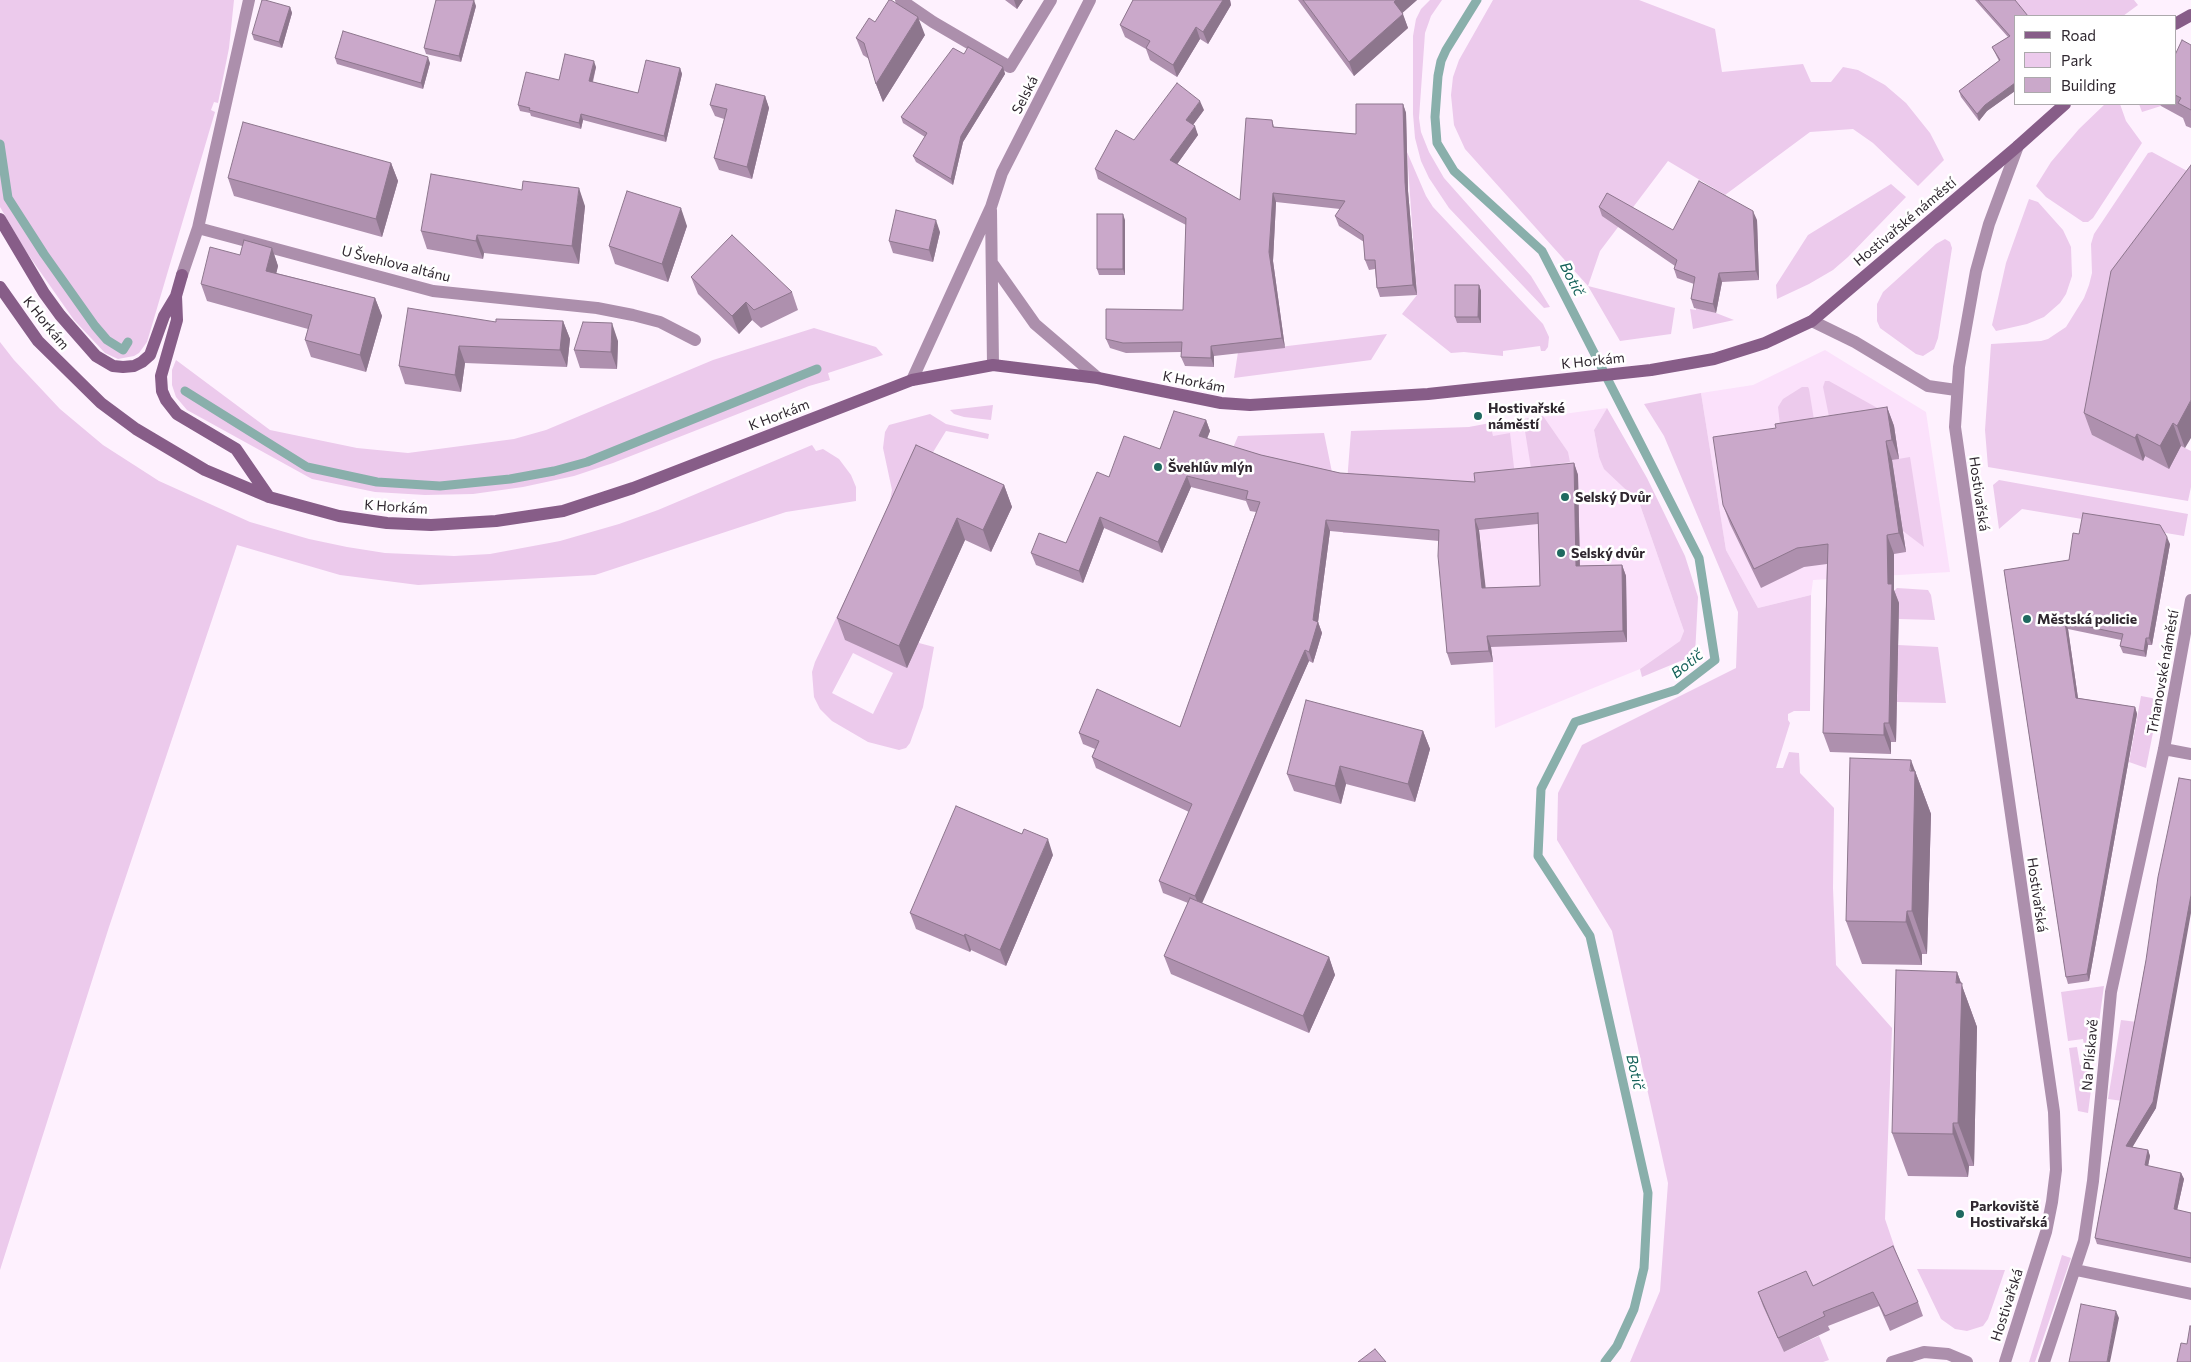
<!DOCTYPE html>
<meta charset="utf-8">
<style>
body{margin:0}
#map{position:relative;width:2191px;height:1362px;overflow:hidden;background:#fef1fe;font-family:Commissioner,sans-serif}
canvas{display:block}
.legend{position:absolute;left:2014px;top:15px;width:162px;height:90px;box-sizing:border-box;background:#fff;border:1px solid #aca9ac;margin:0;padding:6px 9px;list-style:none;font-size:15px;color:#2f272f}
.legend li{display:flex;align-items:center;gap:10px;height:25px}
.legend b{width:25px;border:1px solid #aca9ac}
</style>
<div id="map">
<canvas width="2191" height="1362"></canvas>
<ul class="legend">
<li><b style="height:6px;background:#875d88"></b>Road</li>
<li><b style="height:14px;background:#eccaec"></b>Park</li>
<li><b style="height:14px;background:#caa8ca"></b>Building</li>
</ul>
</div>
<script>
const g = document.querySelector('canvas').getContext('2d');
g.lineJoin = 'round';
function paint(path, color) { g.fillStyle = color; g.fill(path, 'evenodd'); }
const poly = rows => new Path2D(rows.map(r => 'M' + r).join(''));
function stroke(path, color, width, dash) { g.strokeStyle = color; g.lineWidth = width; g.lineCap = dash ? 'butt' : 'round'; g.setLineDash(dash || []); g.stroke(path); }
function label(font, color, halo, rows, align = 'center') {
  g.font = font + ' Commissioner,sans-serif'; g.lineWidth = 5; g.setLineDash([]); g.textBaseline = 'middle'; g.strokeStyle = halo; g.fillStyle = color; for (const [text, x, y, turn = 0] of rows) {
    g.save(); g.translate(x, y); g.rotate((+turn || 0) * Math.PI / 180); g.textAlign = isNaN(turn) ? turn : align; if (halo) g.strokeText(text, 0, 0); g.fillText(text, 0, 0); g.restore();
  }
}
paint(poly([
 [1825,350,1926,412,1950,572,1813,580,1811,595,1758,608,1726,550,1701,393,1753,385],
 [1607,408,1594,430,1599,457,1639,502,1684,631,1680,641,1640,669,1495,728,1493,662,1469,427]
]), '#fbe1fb');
paint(poly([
 [0,0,234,0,229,48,218,103,214,102,211,110,215,112,147,342,139,353,134,356,118,359,105,353,74,320,25,250,0,207],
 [1430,0,1442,0,1431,16,1425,33,1419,118,1421,132,1429,152,1444,178,1531,276,1550,307,1544,308,1449,208,1429,178,1421,161,1415,138,1413,114,1413,36,1416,19,1421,9],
 [1493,0,1639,0,1715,29,1722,72,1803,64,1811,82,1831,82,1843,67,1858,70,1885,85,1906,103,1930,133,1944,160,1918,186,1873,143,1853,129,1810,132,1725,195,1668,161,1600,251,1588,286,1675,308,1671,334,1620,341,1588,286,1465,149,1454,125,1451,95,1453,77,1459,60],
 [2013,0,2134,0,2138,5,2123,16,2025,16],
 [2105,104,2120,104,2126,121,2142,143,2093,218,2088,222,2083,222,2046,197,2036,186,2051,162,2079,129],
 [2139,104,2162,104,2161,106,2142,112],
 [1407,152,1426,196,1433,207,1543,324,1549,337,1548,347,1545,351,1541,351,1540,346,1503,351,1503,356,1464,352,1451,353,1402,314,1417,295],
 [2152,152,2191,173,2092,435,2120,449,2145,456,2181,446,2191,451,2191,487,2188,501,1988,467,1985,430,1991,344,2041,341,2048,339,2066,327,2084,298,2089,285,2092,273,2091,244,2094,234,2148,153],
 [1891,184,1906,197,1848,257,1833,270,1809,284,1777,299,1776,285,1808,235],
 [2029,199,2038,202,2063,230,2071,247,2072,276,2066,294,2060,303,2044,317,2027,324,1996,331,1992,325,2006,263],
 [1945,239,1950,242,1952,248,1938,338,1934,349,1923,356,1916,354,1880,328,1877,321,1877,304,1883,292,1936,244],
 [1696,308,1716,313,1734,320,1693,329,1690,309,1696,310],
 [814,328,876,347,883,355,828,373,830,380,809,386,613,463,574,476,523,487,473,494,425,495,375,492,312,479,187,410,176,397,172,385,172,370,176,360,270,430,357,448,408,453,514,439,546,430,713,360],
 [1387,334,1371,360,1234,378,1238,352],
 [0,342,14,360,60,409,103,445,159,481,250,522,309,539,347,547,385,553,454,556,490,554,560,541,619,524,658,510,812,445,816,451,823,449,839,459,851,475,856,487,856,501,786,512,595,575,418,585,340,575,237,545,109,927,0,1270],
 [1825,381,1829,381,1890,415,1894,426,1833,436,1823,387],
 [1802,387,1808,387,1809,389,1817,438,1782,443,1778,407,1783,399],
 [1701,393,1726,550,1758,608,1811,595,1810,711,1794,711,1788,714,1788,720,1790,723,1776,768,1783,768,1789,752,1799,753,1800,773,1834,808,1833,888,1836,965,1892,1028,1885,1219,1899,1260,1784,1352,1819,1336,1829,1360,1823,1362,1630,1362,1660,1291,1668,1183,1612,931,1557,840,1558,793,1582,745,1736,668,1738,612,1664,436,1644,404],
 [993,405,991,420,964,417,954,414,950,410],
 [1607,408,1647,478,1685,556,1698,597,1695,655,1642,677,1640,669,1680,641,1684,631,1639,502,1604,469,1599,457,1594,430],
 [930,414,946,424,989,434,988,439,946,431,924,467,919,643,934,647,923,707,910,743,906,748,899,750,868,742,832,721,820,709,814,697,812,672,815,662,888,510,892,490,883,448,885,432,889,425],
 [853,653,893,673,873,714,832,693],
 [1543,416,1568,452,1570,462,1531,468,1523,419],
 [1490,423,1493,436,1510,433,1515,476,1474,481,1475,494,1351,533,1343,533,1351,431,1469,427],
 [1324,433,1334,482,1230,455,1238,436],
 [1910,457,1924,547,1903,531,1892,460],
 [1999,480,2188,514,2184,536,2022,509,1999,529,1993,485],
 [1897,588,1928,590,1931,595,1935,620,1899,619,1899,603,1894,591],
 [1898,645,1938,647,1946,703,1897,702],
 [2141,696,2152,698,2159,702,2146,768,2129,762],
 [2104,986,2094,1058,2086,1056,2083,1039,2068,1041,2061,992],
 [2121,1020,2137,1022,2123,1101,2108,1099],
 [2077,1047,2080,1065,2094,1066,2088,1113,2078,1111,2069,1048],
 [2062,1255,2071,1258,2035,1362,2029,1362],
 [1917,1269,2005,1270,1988,1319,1983,1326,1967,1331,1955,1329,1941,1319]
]), '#eccaec');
stroke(poly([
 [1477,0,1446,50,1441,61,1438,76,1435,117,1437,143,1454,171,1542,251,1699,558,1715,660,1676,690,1575,722,1541,789,1538,856,1590,936,1648,1193,1644,1268,1634,1309,1617,1346,1605,1362],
 [0,144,8,198,44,254,95,326,107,340,123,350,128,342],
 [185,391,307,467,377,482,440,486,510,479,554,471,587,462,817,369]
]), '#89afab', 9);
stroke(poly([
 [901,0,933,22,1010,67,1051,0],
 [991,210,993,365],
 [198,228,433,291,597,308,633,315,660,322,695,340],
 [992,263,1035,324,1098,378],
 [182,275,198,228,249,0],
 [1812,321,1855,342,1928,386,1956,390],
 [912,380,991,207,1002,173,1090,0],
 [2164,749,2191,754],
 [2076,1270,2191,1294],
 [1892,1362,1924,1352,1948,1354,1967,1362],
 [2005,1362,2046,1232,2052,1202,2056,1170,2054,1112,1955,427,1959,367,1976,271,1989,224,2018,146],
 [2044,1362,2084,1241,2093,1181,2111,992,2164,749,2191,600]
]), '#ac8fac', 12);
stroke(poly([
 [2175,24,2191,15],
 [0,219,44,293,60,315,96,356,113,366,123,367,134,366,142,362,150,355,164,316,176,296,182,275],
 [0,287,38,341,101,403,136,429,205,470,269,497,339,516,387,523,431,525,496,521,563,511,633,488,912,380,993,365,1098,378,1221,403,1250,405,1428,394,1651,370,1714,359,1765,343,1812,321,2018,146,2065,104],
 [176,296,177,320,161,376,162,391,166,400,177,414,236,449,269,497]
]), '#875d88', 12);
paint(poly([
 [1005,0,1023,0,1017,9],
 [1133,0,1230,0,1231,5,1208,44,1200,39,1177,77,1150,60,1146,49,1125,37,1120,25],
 [1298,0,1417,0,1402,13,1408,28,1354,76],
 [1975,0,2015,0,2015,91,1987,111,1979,121,1961,97,1959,91,1999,61,1992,47,2008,37],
 [476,6,461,62,426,54,424,48],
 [290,7,292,13,282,48,254,40,252,34],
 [875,22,925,35,883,102,876,84,869,59,863,55,856,38],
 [2191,45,2191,128,2186,126,2183,118,2161,106,2160,104,2175,104,2175,55],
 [964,54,1003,67,1005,74,963,142,953,185,916,162,913,156,925,137,903,123,901,117],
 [335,58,430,63,423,89,337,64],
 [596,67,593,82,638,93,680,68,682,74,666,142,583,120,581,129,531,116,530,113,520,111,518,105,559,80],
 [765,96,769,108,752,179,719,170,714,158,724,119,715,116,710,105],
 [1403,104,1406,113,1408,191,1417,295,1380,297,1377,288,1375,269,1369,270,1365,260,1364,242,1339,226,1335,216,1340,209,1276,202,1273,261,1285,348,1214,356,1214,367,1185,366,1181,357,1181,352,1126,353,1110,348,1106,339,1183,310,1186,225,1098,179,1095,169,1134,140,1204,110,1193,125,1198,135,1177,164,1240,200,1272,120,1274,127,1356,134],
 [391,163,398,181,382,237,234,196,228,178],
 [2191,165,2185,448,2181,446,2169,469,2145,456,2143,461,2092,435,2084,413],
 [585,206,579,264,484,253,483,259,427,249,421,231],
 [1599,207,1673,230,1757,220,1759,280,1722,282,1716,313,1694,308,1691,299,1694,284,1677,278,1674,269,1675,266,1602,216],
 [1125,220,1125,275,1099,275,1097,269],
 [687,226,668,282,615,264,609,246],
 [940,232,933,262,893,253,889,241],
 [272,248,278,266,276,273,375,298,382,316,366,372,311,357,305,340,308,329,207,301,201,284,240,255],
 [691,277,792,292,798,310,761,328,752,320,739,334,698,294],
 [1479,285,1481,291,1481,323,1457,323,1455,317],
 [563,321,570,339,567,367,465,363,461,392,405,384,399,366,496,322],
 [618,341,617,369,580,368,574,350],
 [1887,407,1894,426,1899,459,1892,460,1906,552,1894,554,1894,590,1899,603,1896,742,1891,742,1891,754,1830,752,1823,733,1827,564,1804,567,1761,588,1730,524,1723,505,1776,428],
 [1206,420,1210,431,1207,439,1261,455,1340,473,1475,482,1574,463,1578,475,1580,566,1622,565,1626,576,1627,642,1491,647,1493,662,1451,665,1447,653,1439,541,1330,531,1318,622,1322,633,1313,663,1309,661,1201,903,1329,957,1335,975,1309,1033,1171,974,1164,956,1188,903,1163,893,1159,881,1189,812,1096,768,1092,757,1095,749,1083,744,1079,733,1180,727,1256,512,1250,511,1246,501,1191,487,1162,553,1104,528,1083,583,1036,565,1031,553,1066,543,1109,477,1160,449],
 [1538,524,1540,586,1485,588,1479,530],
 [916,445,1004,485,1012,507,991,552,965,540,907,668,845,640,837,618],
 [2079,534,2170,544,2152,645,2148,645,2146,657,2123,653,2120,646,2121,640,2068,629,2078,698,2135,707,2137,714,2089,981,2068,984,2066,977,2004,570,2069,560],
 [1423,731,1430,749,1415,802,1346,784,1341,804,1294,791,1287,774],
 [1915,771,1931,814,1927,954,1922,954,1922,965,1862,964,1846,921],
 [1053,855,1006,966,971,950,970,952,916,929,910,913],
 [2146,960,2156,1108,2132,1147,2148,1150,2150,1156,2148,1166,2181,1173,2184,1179,2177,1210,2191,1213,2191,1263,2097,1244,2095,1238],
 [1957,972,1977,1027,1974,1166,1969,1166,1968,1177,1908,1176,1892,1133],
 [1893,1246,1918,1302,1923,1316,1890,1331,1879,1306,1828,1326,1830,1330,1784,1352,1763,1306,1758,1292,1813,1286]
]), '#ae90ae');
paint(poly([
 [474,0,476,6,461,62,459,56],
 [1014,0,1023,0,1017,9],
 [1223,0,1230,0,1231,5,1208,44,1203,32],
 [1396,0,1417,0,1399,16,1394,2],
 [290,7,292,13,282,48,279,42],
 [1403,14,1408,28,1354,76,1349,62],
 [918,17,925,35,883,102,876,84],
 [1196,27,1200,39,1177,77,1173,65],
 [428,57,430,63,423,89,421,83],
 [594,61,596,67,591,87,589,81],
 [1003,67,1005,74,963,142,953,185,951,179,961,136],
 [680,68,682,74,666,142,664,136],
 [2015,83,2015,91,1987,111,1979,121,1977,114,1985,105],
 [765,96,769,108,752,179,747,167],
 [1200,101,1204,110,1190,129,1186,120],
 [1403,104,1406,113,1408,191,1417,295,1413,285,1405,182],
 [581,114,583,120,581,129,579,123],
 [1195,126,1198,135,1173,170,1170,160],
 [391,163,398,181,382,237,376,219],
 [579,188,585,206,579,264,572,246],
 [1273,193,1276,202,1273,261,1285,348,1282,338,1269,252],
 [681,208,687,226,668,282,662,264],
 [1753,211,1757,220,1759,280,1756,271],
 [1123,214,1125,220,1125,275,1123,269],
 [936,220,940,232,933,262,929,250],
 [477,235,484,253,483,259,476,241],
 [272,248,278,266,273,288,266,271],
 [1719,273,1722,282,1716,313,1713,304],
 [1479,285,1481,291,1481,323,1478,317],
 [375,298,382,316,366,372,360,355],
 [746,302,752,320,739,334,732,316],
 [563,321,570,339,567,367,560,350],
 [612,323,618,341,617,369,611,352],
 [459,346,465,363,461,392,455,375],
 [1211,346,1214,356,1214,367,1211,358],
 [2191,400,2191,438,2185,448,2177,426],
 [1887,407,1894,426,1899,459,1892,440],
 [1206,420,1210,431,1203,448,1199,436],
 [2173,423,2181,446,2169,469,2160,446],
 [2137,434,2145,456,2143,461,2135,438],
 [1886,441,1892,460,1906,552,1899,533],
 [1574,463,1578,475,1580,577,1576,566],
 [1187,476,1191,487,1162,553,1158,542],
 [1004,485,1012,507,991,552,983,530],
 [1100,517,1104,528,1083,583,1079,571],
 [957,518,965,540,907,668,899,646],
 [1475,519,1479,530,1487,599,1482,588],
 [1326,520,1330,531,1318,622,1322,633,1313,663,1309,652],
 [1887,535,1894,554,1894,590,1899,603,1896,742,1889,723],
 [2167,537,2170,544,2152,645,2149,638],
 [1622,565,1626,576,1627,642,1623,631],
 [2065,622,2068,629,2079,705,2076,698],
 [1487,636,1491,647,1493,662,1489,651],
 [2146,638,2148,645,2146,657,2144,651],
 [1305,650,1309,661,1200,908,1195,896],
 [2135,707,2137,714,2089,981,2087,974],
 [1884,723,1891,742,1891,754,1884,735],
 [1423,731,1430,749,1415,802,1408,784],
 [1911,760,1931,814,1927,954,1912,911],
 [1340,766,1346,784,1341,804,1335,786],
 [1048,839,1053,855,1006,966,1000,950],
 [2191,895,2191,913,2156,1108,2129,1153,2126,1146],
 [1907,911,1922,954,1922,965,1906,922],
 [965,934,971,950,970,952,964,936],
 [1329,957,1335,975,1309,1033,1303,1016],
 [1957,972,1977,1027,1974,1166,1958,1123],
 [1953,1123,1969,1166,1968,1177,1953,1134],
 [2148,1150,2150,1156,2147,1171,2145,1165],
 [2181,1173,2184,1179,2176,1215,2174,1209],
 [2116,1311,2119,1318,2110,1362,2107,1362]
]), '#8d768d');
const building = poly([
 [262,0,265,0,290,7,279,42,252,34,262,0],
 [436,0,474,0,459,56,424,48,436,0],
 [889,0,891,0,918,17,876,84,864,43,856,38,869,18,875,22,889,0],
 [1133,0,1223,0,1203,32,1196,27,1173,65,1146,48,1150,41,1120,25,1133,0],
 [1303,0,1396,0,1394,2,1403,14,1349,62,1303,0],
 [1978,0,2015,0,2028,16,2015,16,2015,83,1985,105,1977,114,1959,91,2000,60,1992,47,2010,36,1978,0],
 [343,31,428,57,421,83,335,58,343,31],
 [2182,40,2191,45,2191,110,2178,103,2181,98,2175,95,2175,55,2182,40],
 [968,47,1003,67,961,136,951,179,913,156,927,133,901,117,953,48,964,54,968,47],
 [565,54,594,61,589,81,638,93,646,60,680,68,664,136,581,114,579,123,529,110,530,108,518,105,526,72,559,80,565,54],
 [1177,83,1200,101,1186,120,1195,126,1170,160,1240,200,1246,118,1272,120,1273,127,1356,134,1356,104,1403,104,1405,182,1413,285,1377,288,1375,260,1365,260,1363,235,1335,216,1345,201,1273,193,1269,252,1282,338,1211,346,1211,358,1181,357,1182,342,1123,343,1106,339,1106,309,1183,310,1186,218,1095,169,1116,130,1134,140,1177,83],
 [716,84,765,96,747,167,714,158,727,109,710,105,716,84],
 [243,122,391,163,376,219,228,178,243,122],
 [2191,165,2191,400,2177,426,2173,423,2160,446,2137,434,2135,438,2084,413,2111,271,2191,165],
 [431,174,522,190,523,181,579,188,572,246,477,235,476,241,421,231,431,174],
 [1699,181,1753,211,1756,271,1719,273,1713,304,1691,299,1695,277,1674,269,1677,260,1599,207,1607,193,1673,230,1699,181],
 [627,191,681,208,662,264,609,246,627,191],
 [896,210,936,220,929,250,889,241,896,210],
 [1097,214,1123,214,1123,269,1097,269,1097,214],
 [732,235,792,292,754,310,746,302,732,316,691,277,732,235],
 [244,240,272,248,266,271,375,298,360,355,305,340,312,315,201,284,210,247,240,255,244,240],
 [1455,285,1479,285,1478,317,1455,317,1455,285],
 [408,308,496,322,496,319,563,321,560,350,459,346,455,375,399,366,408,308],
 [583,322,612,323,611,352,574,350,583,322],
 [1887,407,1892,440,1886,441,1899,533,1887,535,1888,584,1892,584,1889,723,1884,723,1884,735,1823,733,1828,544,1797,548,1754,569,1723,505,1713,437,1776,428,1775,424,1887,407],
 [1174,411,1206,420,1199,436,1261,455,1340,473,1475,482,1474,473,1574,463,1576,566,1622,565,1623,631,1487,636,1489,651,1447,653,1438,556,1439,530,1326,520,1313,620,1318,622,1309,652,1305,650,1195,896,1159,881,1192,804,1092,757,1099,741,1079,733,1097,689,1180,727,1260,502,1246,499,1248,491,1187,476,1158,542,1100,517,1079,571,1031,553,1039,533,1066,543,1097,472,1109,477,1124,436,1160,449,1174,411],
 [1538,513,1540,586,1482,588,1475,519,1538,513],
 [916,445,1004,485,983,530,957,518,899,646,837,618,916,445],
 [2083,513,2160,525,2167,537,2149,638,2146,638,2144,651,2120,646,2123,634,2065,622,2076,698,2135,707,2087,974,2066,977,2004,570,2069,560,2073,533,2079,534,2083,513],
 [1306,700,1423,731,1408,784,1340,766,1335,786,1287,774,1306,700],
 [1850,758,1911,760,1910,771,1915,771,1912,911,1907,911,1906,922,1846,921,1850,758],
 [2179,778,2191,780,2191,895,2153,1102,2126,1146,2148,1150,2145,1165,2181,1173,2174,1209,2191,1213,2191,1258,2095,1238,2146,960,2158,877,2179,778],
 [956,806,1022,834,1024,829,1048,839,1000,950,965,934,964,936,910,913,956,806],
 [1190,898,1329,957,1303,1016,1164,956,1190,898],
 [1896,970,1957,972,1956,983,1962,983,1958,1123,1953,1123,1953,1134,1892,1133,1896,970],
 [1893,1246,1918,1302,1885,1316,1873,1292,1823,1312,1825,1316,1778,1338,1758,1292,1806,1271,1813,1286,1893,1246],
 [2081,1304,2116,1311,2107,1362,2069,1362,2081,1304],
 [2190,1326,2191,1326,2191,1362,2177,1362,2181,1343,2187,1344,2190,1326],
 [1375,1349,1386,1362,1358,1362,1375,1349]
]);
paint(building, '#caa8ca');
stroke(building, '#8d768d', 1);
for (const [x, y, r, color] of [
 [1478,416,5,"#1f6960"],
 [1158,467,5,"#1f6960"],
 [1565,497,5,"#1f6960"],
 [1561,553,5,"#1f6960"],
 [2027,619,5,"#1f6960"],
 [1960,1214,5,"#1f6960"]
]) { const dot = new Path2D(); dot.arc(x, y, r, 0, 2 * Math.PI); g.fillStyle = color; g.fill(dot); stroke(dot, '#fff', 2); }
label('14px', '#2f272f', '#fff', [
 ["Selská",1025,95,-63],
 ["Hostivařské náměstí",1905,222,-40],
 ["U Švehlova altánu",396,264,14],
 ["K Horkám",46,323,51],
 ["K Horkám",1593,361,-6],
 ["K Horkám",1194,382,11],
 ["K Horkám",779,415,-21],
 ["Hostivařská",1979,494,82],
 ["K Horkám",396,507,4],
 ["Trhanovské náměstí",2163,672,-80],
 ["Hostivařská",2037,895,82],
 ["Na Plískavě",2090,1055,-85],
 ["Hostivařská",2007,1305,-72]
]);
label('bold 14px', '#2f272f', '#fff', [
 ["Hostivařské",1488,408],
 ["náměstí",1488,424],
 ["Švehlův mlýn",1168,467],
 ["Selský Dvůr",1575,497],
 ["Selský dvůr",1571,553],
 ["Městská policie",2037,619],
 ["Parkoviště",1970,1206],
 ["Hostivařská",1970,1222]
], 'left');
label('italic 15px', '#146159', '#fff', [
 ["Botič",1572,279,63],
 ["Botič",1687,664,-38],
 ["Botič",1635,1072,77]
]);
</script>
